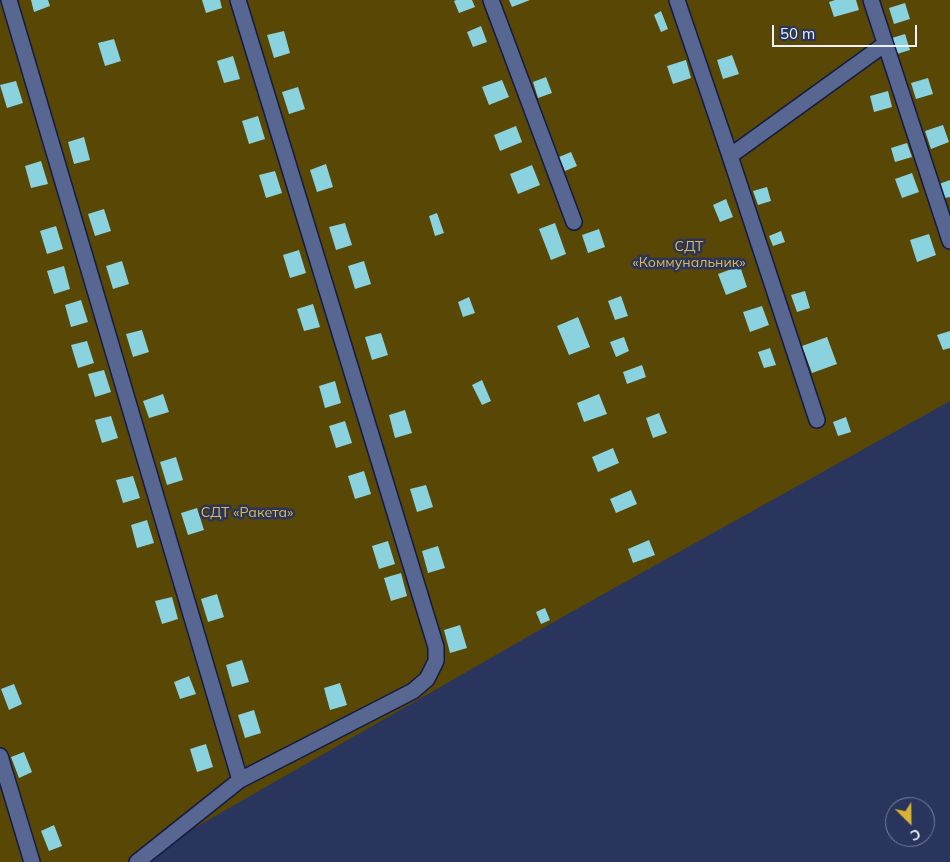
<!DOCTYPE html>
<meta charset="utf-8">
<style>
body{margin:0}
#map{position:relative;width:950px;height:862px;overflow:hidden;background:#2a355d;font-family:Mulish,sans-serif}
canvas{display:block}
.north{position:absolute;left:885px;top:797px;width:50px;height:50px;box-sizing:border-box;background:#2a355d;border:1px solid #78809c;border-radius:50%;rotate:157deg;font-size:14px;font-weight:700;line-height:20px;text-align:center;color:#edf1fb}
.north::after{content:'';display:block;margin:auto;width:18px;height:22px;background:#dab333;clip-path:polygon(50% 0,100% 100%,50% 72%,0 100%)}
.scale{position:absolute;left:772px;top:25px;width:145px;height:22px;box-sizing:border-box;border:2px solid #edf1fb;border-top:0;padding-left:6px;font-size:15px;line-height:18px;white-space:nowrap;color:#edf1fb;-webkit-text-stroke:4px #2a355d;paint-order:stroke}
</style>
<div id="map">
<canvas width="950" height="862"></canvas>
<div class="north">С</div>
<div class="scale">50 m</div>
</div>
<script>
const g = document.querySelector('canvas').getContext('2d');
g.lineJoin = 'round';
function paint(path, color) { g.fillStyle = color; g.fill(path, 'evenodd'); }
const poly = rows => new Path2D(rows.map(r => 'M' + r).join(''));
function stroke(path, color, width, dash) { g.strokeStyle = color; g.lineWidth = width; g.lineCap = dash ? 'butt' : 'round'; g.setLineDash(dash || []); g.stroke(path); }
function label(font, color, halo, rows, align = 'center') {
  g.font = font + ' Mulish,sans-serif'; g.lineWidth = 5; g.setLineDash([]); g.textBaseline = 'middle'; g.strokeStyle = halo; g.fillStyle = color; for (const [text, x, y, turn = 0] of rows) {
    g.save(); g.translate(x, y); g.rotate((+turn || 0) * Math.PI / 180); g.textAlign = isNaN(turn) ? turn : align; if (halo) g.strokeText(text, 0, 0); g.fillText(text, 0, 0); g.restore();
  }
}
paint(poly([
 [0,0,950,0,950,401,557,620,135,862,0,862]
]), '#594706');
paint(poly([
 [31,0,48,0,50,6,34,12],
 [202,0,220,0,222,8,206,13],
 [456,0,472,0,475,7,459,13,454,1],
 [509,0,530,0,512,7],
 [835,0,856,0,859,10,834,17,829,2],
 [905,3,910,19,894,24,889,8],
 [661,11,668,29,661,32,654,15],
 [481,26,487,42,473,47,467,32],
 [284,31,290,53,274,58,267,35],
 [905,34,910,50,897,54,892,38],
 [114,39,121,61,105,66,98,43],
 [732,55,739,74,723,79,717,60],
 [233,56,240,79,224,83,217,61],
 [686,60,691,78,673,84,667,66],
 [546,77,552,93,538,98,533,82],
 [928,78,933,94,916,99,911,83],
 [502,80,509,97,489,105,482,87],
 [16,81,23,103,7,108,0,85],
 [298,87,305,109,289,114,282,92],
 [888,91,892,107,874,112,870,96],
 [258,116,265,139,249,144,242,121],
 [943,125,949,142,931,149,925,131],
 [516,126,522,142,500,151,494,135],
 [84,137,90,160,74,164,68,142],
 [907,143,912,157,895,162,891,148],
 [571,152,577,166,565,171,559,157],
 [41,161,48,184,31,188,25,166],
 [326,164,333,187,317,192,310,170],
 [532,165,540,185,518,194,510,174],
 [275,171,282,193,266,198,259,175],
 [912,173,919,192,902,198,895,179],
 [950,180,950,197,945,198,939,184],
 [767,187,771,201,758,205,753,191],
 [726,199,733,217,720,222,713,205],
 [104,209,111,231,95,236,88,214],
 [437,213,444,233,435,236,429,216],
 [345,223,352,245,336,250,329,227],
 [555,223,566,254,551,260,539,229],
 [56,226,63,249,47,254,40,231],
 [599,229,605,247,588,253,582,235],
 [781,231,785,242,773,246,769,236],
 [929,234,936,255,917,262,910,240],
 [299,250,306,273,290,278,283,255],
 [122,261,129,284,113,289,106,266],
 [364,261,371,284,355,289,348,266],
 [64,266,70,289,54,294,47,271],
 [740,266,747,287,726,295,718,274],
 [805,291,810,308,797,312,791,295],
 [621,296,628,316,615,320,608,301],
 [469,297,475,313,463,317,458,302],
 [81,300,88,322,71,327,65,305],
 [313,304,320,327,304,331,297,309],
 [762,306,769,325,750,332,743,312],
 [578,317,590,347,569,355,557,326],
 [142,330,149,352,133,357,126,334],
 [950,331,950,348,943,350,937,335],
 [381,333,388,355,372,360,365,337],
 [624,337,629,351,616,357,610,342],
 [827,337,837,364,812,373,802,346],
 [87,341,94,363,78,368,71,345],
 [770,348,776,365,764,368,758,352],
 [642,365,646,377,627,384,623,372],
 [104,370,111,392,95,397,88,374],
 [482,380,491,401,482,405,472,385],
 [335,381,341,403,325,408,319,386],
 [163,394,169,412,149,418,143,401],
 [599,394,607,414,584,422,577,403],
 [405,410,412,433,395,438,389,415],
 [659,413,667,433,653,438,646,418],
 [111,416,118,438,102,443,95,420],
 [846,417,851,432,838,436,833,422],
 [345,421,352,443,336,448,329,426],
 [613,448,619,463,598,472,592,457],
 [176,457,183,480,167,485,160,462],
 [364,471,371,494,355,499,348,476],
 [133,476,140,498,123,503,116,480],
 [426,485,433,507,417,512,410,489],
 [631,490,637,504,616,513,610,499],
 [197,508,204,530,188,535,181,513],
 [147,520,154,543,137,548,131,525],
 [649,540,655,555,633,563,628,549],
 [388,541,395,564,379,569,372,546],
 [438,546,445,568,428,573,422,551],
 [401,573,407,596,391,601,384,578],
 [217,594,224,617,208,622,201,599],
 [172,597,178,619,162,624,155,601],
 [545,608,550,620,541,624,536,612],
 [460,625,467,648,450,653,444,630],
 [242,660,249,682,232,687,226,665],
 [189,676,196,694,180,699,174,682],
 [340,683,347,705,330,710,324,688],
 [14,684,22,704,9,710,1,689],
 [254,710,261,733,245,738,238,715],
 [206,744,213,767,197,772,190,749],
 [24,752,32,772,19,778,11,757],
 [54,825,62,846,49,851,41,831]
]), '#8bd2df');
const minor = poly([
 [9,0,240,780],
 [491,0,574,222],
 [677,0,730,156,817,420],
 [871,0,950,241],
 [730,156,885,44],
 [0,756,32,862],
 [137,862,240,780,413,691,427,679,436,661,436,647,238,0]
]);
stroke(minor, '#131b41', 18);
stroke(minor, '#586692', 15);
label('14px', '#dfba4a', '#2a355d', [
 ["СДТ",689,247],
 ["«Коммунальник»",689,263],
 ["СДТ «Ракета»",247,513]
]);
</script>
